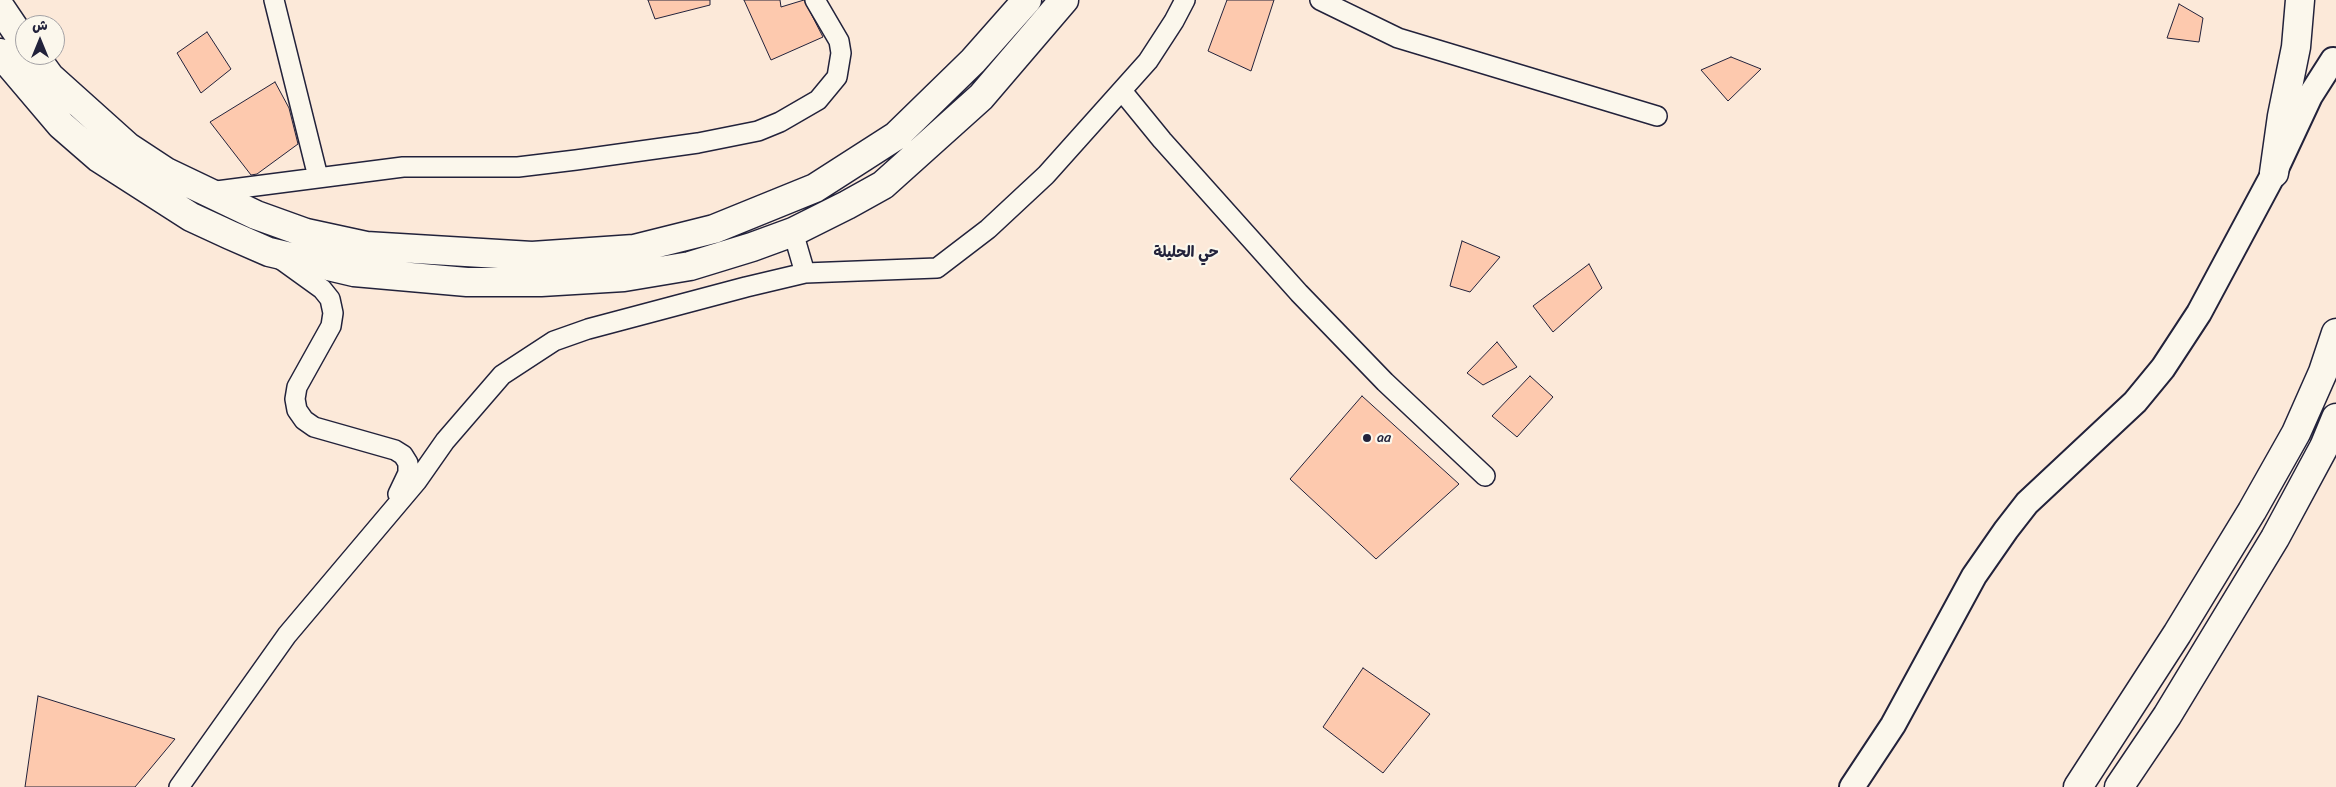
<!DOCTYPE html>
<meta charset="utf-8">
<style>
body{margin:0}
#map{position:relative;width:2336px;height:787px;overflow:hidden;background:#fce9d9;font-family:Sriracha,"Playpen Sans Arabic",sans-serif}
canvas{display:block}
.north{position:absolute;left:15px;top:15px;width:50px;height:50px;box-sizing:border-box;background:#fbf7ec;border:1px solid #a4a2a5;border-radius:50%;rotate:0deg;font-size:14px;font-weight:700;line-height:20px;text-align:center;color:#22223b}
.north::after{content:'';display:block;margin:auto;width:18px;height:22px;background:#22223b;clip-path:polygon(50% 0,100% 100%,50% 72%,0 100%)}
</style>
<div id="map">
<canvas width="2336" height="787"></canvas>
<div class="north">ش</div>
</div>
<script>
const g = document.querySelector('canvas').getContext('2d');
g.lineJoin = 'round';
function paint(path, color) { g.fillStyle = color; g.fill(path, 'evenodd'); }
const poly = rows => new Path2D(rows.map(r => 'M' + r).join(''));
function stroke(path, color, width, dash) { g.strokeStyle = color; g.lineWidth = width; g.lineCap = dash ? 'butt' : 'round'; g.setLineDash(dash || []); g.stroke(path); }
function label(font, color, halo, rows, align = 'center') {
  g.font = font + ' Sriracha,"Playpen Sans Arabic",sans-serif'; g.lineWidth = 4.5; g.setLineDash([]); g.textBaseline = 'middle'; g.strokeStyle = halo; g.fillStyle = color; for (const [text, x, y, turn = 0] of rows) {
    g.save(); g.translate(x, y); g.rotate((+turn || 0) * Math.PI / 180); g.textAlign = isNaN(turn) ? turn : align; if (halo) g.strokeText(text, 0, 0); g.fillText(text, 0, 0); g.restore();
  }
}
const building = poly([
 [648,0,710,0,710,5,655,19,648,0],
 [744,0,780,0,781,7,804,0,823,37,771,60,744,0],
 [1227,0,1274,0,1251,71,1208,51,1227,0],
 [2179,4,2203,18,2199,42,2167,38,2179,4],
 [207,32,231,69,201,93,177,53,207,32],
 [1731,57,1761,69,1728,101,1701,70,1731,57],
 [275,82,289,108,298,144,257,174,251,175,210,122,275,82],
 [1462,241,1500,257,1470,292,1450,286,1462,241],
 [1589,264,1602,288,1553,332,1533,306,1589,264],
 [1497,342,1517,367,1483,385,1467,373,1497,342],
 [1530,376,1553,397,1517,437,1492,416,1530,376],
 [1362,396,1459,484,1376,559,1290,479,1362,396],
 [1363,668,1430,714,1383,773,1323,727,1363,668],
 [38,696,175,739,135,787,25,787,38,696]
]);
paint(building, '#fdc9ae');
stroke(building, '#22223b', 1);
const minor = poly([
 [274,0,318,177],
 [1320,0,1398,38,1657,116],
 [1122,91,1162,140,1299,293,1385,382,1485,476],
 [209,192,403,167,518,167,576,160,698,143,758,131,780,122,818,100,837,77,841,53,839,41,815,0],
 [793,232,805,273],
 [279,258,322,289,330,299,333,313,331,326,297,387,295,399,297,410,304,420,314,427,395,450,403,455,408,463,408,473,398,494],
 [179,787,287,635,417,481,445,441,502,375,554,341,588,329,746,287,805,273,937,268,988,229,1046,175,1148,61,1174,21,1185,0]
]);
const tertiary = poly([
 [1852,787,1893,725,1974,576,2006,530,2027,503,2135,402,2163,368,2199,313,2274,173,2310,96,2333,60]
]);
const secondary = poly([
 [0,7,25,44],
 [0,53,61,125,99,158,191,217,230,235,269,252,354,272,467,282,541,282,624,277,690,266,752,247,793,232,847,205,883,185,981,97,1064,0],
 [34,55,50,77,128,147,166,172,256,215,306,233,366,246,532,256,634,249,714,229,815,188,896,136,973,61,1027,0],
 [2274,173,2282,116,2296,47,2300,0],
 [2078,787,2177,634,2252,511,2296,433,2323,372,2336,333],
 [2119,787,2167,716,2275,538,2324,447,2336,418]
]);
stroke(minor, '#22223b', 22);
stroke(tertiary, '#22223b', 28);
stroke(secondary, '#22223b', 31);
stroke(minor, '#fbf7ec', 19);
stroke(tertiary, '#fbf7ec', 24);
stroke(secondary, '#fbf7ec', 28);
for (const [x, y, r, color] of [
 [1367,438,5,"#22223b"]
]) { const dot = new Path2D(); dot.arc(x, y, r, 0, 2 * Math.PI); g.fillStyle = color; g.fill(dot); stroke(dot, '#fbf7ec', 2); }
label('14px', '#22223b', '#fbf7ec', [
 ["aa",1377,438]
], 'left');
label('bold 15px', '#22223b', '#fbf7ec', [
 ["حي الحليلة",1186,253]
]);
</script>
